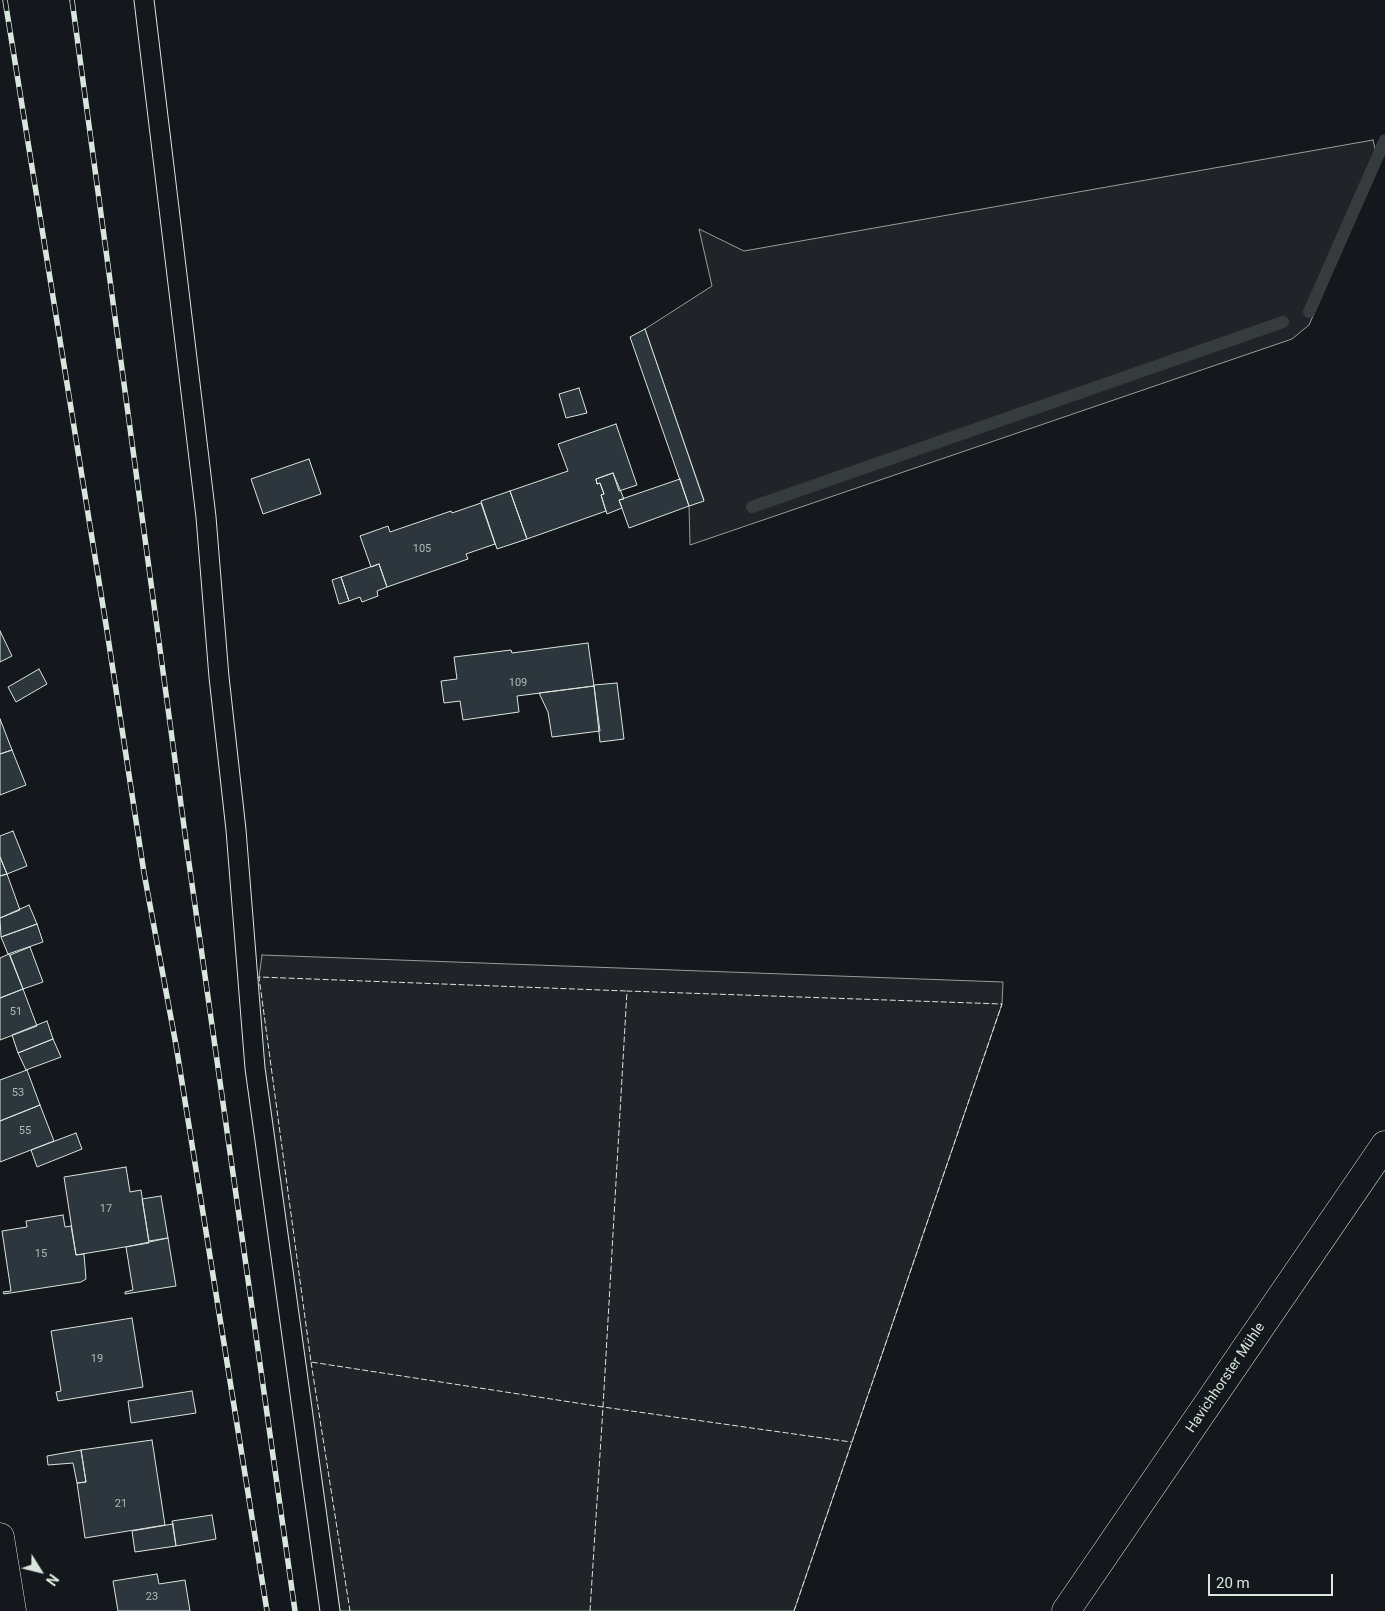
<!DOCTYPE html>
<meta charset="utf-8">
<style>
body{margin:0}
#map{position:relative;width:1385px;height:1611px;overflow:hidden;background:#14181c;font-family:Roboto,sans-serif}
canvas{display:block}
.north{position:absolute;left:15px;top:1546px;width:50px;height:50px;-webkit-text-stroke:4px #14181c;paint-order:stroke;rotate:126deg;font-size:14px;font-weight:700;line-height:20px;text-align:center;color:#d8e6dc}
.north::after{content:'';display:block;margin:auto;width:18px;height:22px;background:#d8e6dc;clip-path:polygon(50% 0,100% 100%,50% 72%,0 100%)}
.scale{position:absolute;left:1208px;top:1574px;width:125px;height:22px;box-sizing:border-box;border:2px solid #d8e6dc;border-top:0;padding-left:6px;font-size:15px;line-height:18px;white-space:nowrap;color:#d8e6dc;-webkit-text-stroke:4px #14181c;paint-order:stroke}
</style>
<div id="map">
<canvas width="1385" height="1611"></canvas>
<div class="north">N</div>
<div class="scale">20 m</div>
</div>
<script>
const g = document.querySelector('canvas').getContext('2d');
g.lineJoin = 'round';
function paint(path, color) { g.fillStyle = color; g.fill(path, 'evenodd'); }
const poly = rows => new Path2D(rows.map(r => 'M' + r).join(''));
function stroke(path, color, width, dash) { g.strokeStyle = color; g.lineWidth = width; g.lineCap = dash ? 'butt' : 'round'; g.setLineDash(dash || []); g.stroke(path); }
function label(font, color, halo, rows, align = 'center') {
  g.font = font + ' Roboto,sans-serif'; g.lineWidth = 4; g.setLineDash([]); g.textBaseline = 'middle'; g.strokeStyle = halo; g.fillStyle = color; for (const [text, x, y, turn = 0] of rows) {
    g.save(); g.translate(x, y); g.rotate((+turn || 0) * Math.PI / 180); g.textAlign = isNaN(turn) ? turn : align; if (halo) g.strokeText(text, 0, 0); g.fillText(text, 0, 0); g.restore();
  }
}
const green = poly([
 [1373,140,1379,166,1309,325,1292,339,690,545,689,506,704,500,645,329,712,286,699,229,744,251,1373,140],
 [262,955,1003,982,1002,1004,794,1611,340,1611,263,1073,253,981,259,977,262,955]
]);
paint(green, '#202428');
stroke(green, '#939e99', 1);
stroke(poly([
 [1309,312,1385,140],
 [752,507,1283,322]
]), '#363b3e', 12);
const building = poly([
 [645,329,704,501,689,506,630,337,645,329],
 [579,388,587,413,566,418,559,394,579,388],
 [616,424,637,485,619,491,613,473,596,479,597,484,600,483,604,494,601,495,606,511,527,539,510,491,568,471,558,444,616,424],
 [309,459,321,494,263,514,251,479,309,459],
 [613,473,624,499,619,500,622,508,607,514,601,495,604,494,600,483,597,484,596,479,613,473],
 [680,479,689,506,629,528,619,500,680,479],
 [510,491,527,539,497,549,481,501,510,491],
 [481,503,495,544,466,554,468,559,387,587,379,564,371,567,360,536,388,526,390,532,451,511,452,513,481,503],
 [379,564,387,587,377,591,378,596,362,602,360,597,349,601,341,577,379,564],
 [341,577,349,601,339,604,332,580,341,577],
 [0,631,12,656,0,662,0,631],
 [588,643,594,686,517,696,519,712,463,720,460,701,444,703,441,681,457,679,454,657,511,650,512,653,588,643],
 [39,669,47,684,16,702,8,687,39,669],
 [617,683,624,739,600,742,594,685,617,683],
 [594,686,600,731,552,737,548,712,539,693,594,686],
 [0,719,12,750,0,754,0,719],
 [12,750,26,785,0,795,0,754,12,750],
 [13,831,27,866,7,874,0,857,0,836,13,831],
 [0,857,7,874,0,876,0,857],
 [7,874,20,910,0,918,0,876,7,874],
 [29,905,37,924,1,937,0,918,29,905],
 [37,924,43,942,8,954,1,937,37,924],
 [30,947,43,982,23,989,10,955,30,947],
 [9,954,23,989,0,998,0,958,9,954],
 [23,989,37,1026,0,1040,0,998,23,989],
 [47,1021,53,1039,18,1053,12,1035,47,1021],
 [53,1039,61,1057,26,1070,18,1053,53,1039],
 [27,1070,40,1105,0,1121,0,1080,27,1070],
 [40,1105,54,1141,0,1162,0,1121,40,1105],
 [76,1133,82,1149,37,1167,31,1150,76,1133],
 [126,1167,130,1192,141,1190,149,1243,76,1255,64,1177,126,1167],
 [161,1196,168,1238,149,1241,142,1199,161,1196],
 [63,1215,65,1227,71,1226,76,1255,84,1254,86,1279,81,1282,4,1294,3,1292,11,1291,2,1231,27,1227,26,1221,63,1215],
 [168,1238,176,1286,125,1294,125,1292,133,1290,126,1247,168,1238],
 [132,1318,143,1387,58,1401,56,1392,61,1391,51,1331,132,1318],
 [192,1391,196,1413,131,1423,128,1401,192,1391],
 [152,1440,165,1525,85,1538,77,1483,86,1482,81,1450,152,1440],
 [81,1450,86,1482,77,1483,73,1463,48,1465,47,1456,81,1450],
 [212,1515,216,1539,176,1546,172,1521,212,1515],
 [173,1524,176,1546,135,1552,132,1531,173,1524],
 [157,1574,159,1584,185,1580,190,1611,118,1611,113,1581,157,1574]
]);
paint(building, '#2c363c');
stroke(building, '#d8e6dc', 1);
const service = poly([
 [144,0,206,517,219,677,236,830,255,1068,330,1611]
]);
const minor = poly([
 [0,1537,12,1611],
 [1066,1611,1385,1145]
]);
stroke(service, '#d8e6dc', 21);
stroke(minor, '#d8e6dc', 29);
stroke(service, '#14181c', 19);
stroke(minor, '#14181c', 28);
const rail = poly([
 [5,0,107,631,144,873,176,1045,267,1611],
 [72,0,188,856,295,1611]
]);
stroke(rail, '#d8e6dc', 5.5);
stroke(rail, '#14181c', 4, [11]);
stroke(poly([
 [311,1362,350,1611],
 [590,1611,603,1407,311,1362,259,977,627,991],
 [794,1611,1002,1004,627,991,603,1407,851,1442]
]), '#d8e6dc', 1, [6, 2.5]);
label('11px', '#adbab4', null, [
 ["105",422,549],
 ["109",518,683],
 ["51",16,1012],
 ["53",18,1093],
 ["55",25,1131],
 ["17",106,1209],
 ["15",41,1254],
 ["19",97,1359],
 ["21",121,1504],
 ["23",152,1597]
]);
label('14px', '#d8e6dc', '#14181c', [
 ["Havichhorster Mühle",1226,1378,-56]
]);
</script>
